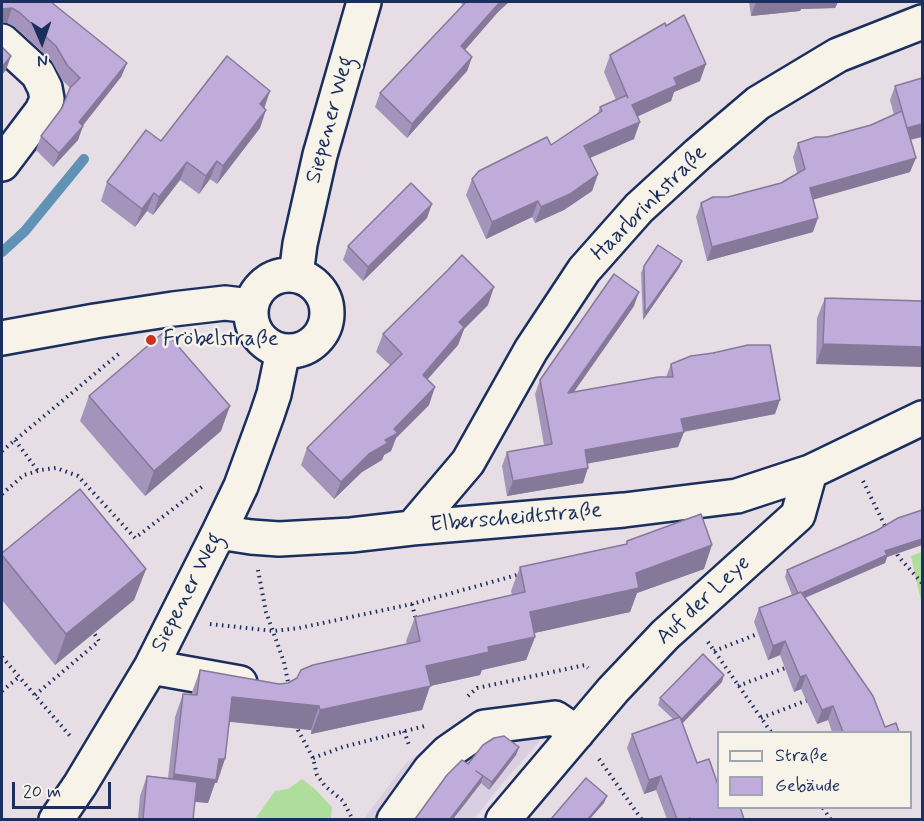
<!DOCTYPE html>
<meta charset="utf-8">
<style>
body{margin:0}
#map{position:relative;width:924px;height:821px;overflow:hidden;background:#e6dee4;font-family:Mynerve,sans-serif}
canvas{display:block}
.frame{position:absolute;inset:0;border:3px solid #1b2f5e;pointer-events:none}
.legend{position:absolute;left:717px;top:731px;width:195px;height:78px;box-sizing:border-box;background:#f7f3e8;border:2px solid #9fa5b1;margin:0;padding:8px 10px;list-style:none;font-size:18px;color:#1b2f5e}
.legend li{display:flex;align-items:center;gap:12px;height:30px}
.legend b{width:30px;border:2px solid #9fa5b1}
.north{position:absolute;left:12px;top:12px;width:60px;height:60px;-webkit-text-stroke:4px #f7f3e8;paint-order:stroke;rotate:178deg;font-size:16px;font-weight:700;line-height:24px;text-align:center;color:#1b2f5e}
.north::after{content:'';display:block;margin:auto;width:21px;height:27px;background:#1b2f5e;clip-path:polygon(50% 0,100% 100%,50% 72%,0 100%)}
.scale{position:absolute;left:12px;top:782px;width:99px;height:27px;box-sizing:border-box;border:3px solid #1b2f5e;border-top:0;padding-left:8px;font-size:18px;line-height:21px;white-space:nowrap;color:#1b2f5e;-webkit-text-stroke:4px #f7f3e8;paint-order:stroke}
</style>
<div id="map">
<canvas width="924" height="821"></canvas>
<div class="frame"></div>
<ul class="legend">
<li><b style="height:8px;background:#f7f3e8"></b>Straße</li>
<li><b style="height:16px;background:#bfacdb"></b>Gebäude</li>
</ul>
<div class="north">N</div>
<div class="scale">20 m</div>
</div>
<script>
const g = document.querySelector('canvas').getContext('2d');
g.lineJoin = 'round';
function paint(path, color) { g.fillStyle = color; g.fill(path, 'evenodd'); }
const poly = rows => new Path2D(rows.map(r => 'M' + r).join(''));
function stroke(path, color, width, dash) { g.strokeStyle = color; g.lineWidth = width; g.lineCap = dash ? 'butt' : 'round'; g.setLineDash(dash || []); g.stroke(path); }
function label(font, color, halo, rows, align = 'center') {
  g.font = font + ' Mynerve,sans-serif'; g.lineWidth = 5; g.setLineDash([]); g.textBaseline = 'middle'; g.strokeStyle = halo; g.fillStyle = color; for (const [text, x, y, turn = 0] of rows) {
    g.save(); g.translate(x, y); g.rotate((+turn || 0) * Math.PI / 180); g.textAlign = isNaN(turn) ? turn : align; if (halo) g.strokeText(text, 0, 0); g.fillText(text, 0, 0); g.restore();
  }
}
paint(poly([
 [572,704,502,784,474,819,363,820,406,763,473,715,525,712]
]), '#dacfe1');
paint(poly([
 [922,552,922,605,911,556],
 [302,779,316,790,332,807,331,818,330,819,255,819,275,791,288,789]
]), '#afdd9c');
stroke(poly([
 [2,252,25,231,84,159]
]), '#5f92b4', 10);
const minor = poly([
 [2,41,38,74,45,88,47,99,42,111,2,164],
 '251 313a38 38 0 1 1 76 0a38 38 0 1 1-76 0Z',
 [296,275,300,244,320,155,364,2],
 [2,338,95,321,173,309,225,303,251,306],
 [412,528,468,462,531,350,584,270,639,208,698,154,758,103,838,55,922,22],
 [219,532,251,537,279,539,351,535,412,528,624,510,737,496,810,472,922,418],
 [151,667,240,683],
 [56,820,80,785,151,667,219,532,241,486,267,415,274,394,283,351],
 [394,820,430,770,448,752,484,727,555,718,577,733],
 [503,820,613,690,665,635,798,515,810,472]
]);
stroke(minor, '#1b2f5e', 38);
stroke(poly([
 [15,440,38,471],
 [2,451,121,352],
 [863,481,886,528],
 [2,494,24,475,41,470,56,468,78,476,135,538,203,486],
 [895,549,898,556,922,583],
 [258,570,266,612,284,662,289,687],
 [412,604,416,620],
 [210,624,274,631,299,628,412,604,517,575],
 [708,642,771,732],
 [714,651,760,633],
 [2,657,71,737],
 [738,686,785,668],
 [2,691,19,677],
 [35,695,99,641,94,633],
 [468,696,477,688,585,665,588,668],
 [761,718,808,700],
 [297,724,298,730,313,758,317,775,325,786,343,801,353,820],
 [404,731,409,745],
 [313,758,343,747,425,726],
 [599,759,642,820],
 [823,808,831,820]
]), '#1b2f5e', 4, [1.5, 4.5]);
stroke(minor, '#f7f3e8', 33);
paint(poly([
 [2,2,127,63,121,77,83,125,78,140,53,167,36,150,41,136,62,108,70,88,62,80,51,60,15,27,7,23],
 [460,2,509,2,498,12,465,50,472,57,467,71,407,138,375,107,380,93,463,5],
 [749,2,838,2,835,8,801,9,800,11,751,16],
 [610,55,700,81,674,92,671,101,637,116,634,139,590,158,598,174,592,191,564,210,535,223,532,217,486,239,466,195,472,179,551,145,598,113,600,107,616,100,604,72],
 [895,86,910,140,910,172,813,199,813,232,707,261,696,217,701,203,728,197,781,183,797,173,793,157,798,143,827,137,871,125,894,115,890,100],
 [264,108,260,128,217,184,210,179,199,194,180,180,153,215,147,211,135,227,101,201,107,182,161,141],
 [427,218,363,281,343,260,348,246],
 [682,261,679,268,643,320,641,273,644,266],
 [825,298,922,301,816,364,817,318],
 [488,305,464,329,458,345,427,380,429,405,396,438,391,451,384,455,382,460,362,472,334,499,301,465,307,448,390,365,376,352,383,334],
 [634,306,574,392,666,377,671,364,775,414,684,432,678,447,587,463,583,483,507,496,502,466,507,452,544,445,535,394,540,380],
 [89,396,221,431,145,496,80,421],
 [922,510,922,545,887,557,885,563,805,598,885,727,899,732,832,732,828,720,817,724,801,689,794,692,780,655,768,660,754,622,759,608,792,595,785,577,787,570],
 [627,541,704,569,637,593,630,612,534,633,535,637,526,660,482,670,480,675,430,686,422,710,311,734,311,730,230,722,217,783,215,783,208,803,195,802,193,819,138,819,140,796,147,776,168,778,175,717,183,694,191,695,200,670,279,684,288,683,407,644,406,641,415,617,512,595,511,591,520,567,626,544],
 [2,553,146,569,134,600,55,665,2,600],
 [722,682,682,723,697,763,718,807,744,819,667,819,656,790,644,794,627,748,632,734,673,719,658,705,660,698],
 [519,747,516,755,489,790,481,783,453,819,415,819,468,764]
]), '#a494bc');
paint(poly([
 [500,2,509,2,498,12,456,60,461,46],
 [756,2,838,2,835,8,801,9,800,11,751,16],
 [12,8,7,23,2,23,2,9],
 [11,56,6,70,2,75,2,67],
 [472,57,467,71,407,138,412,124],
 [127,63,121,77,77,133,83,126,78,140,53,167,59,153,79,122],
 [706,64,700,81,674,92,671,101,626,122,632,105,674,78],
 [270,91,264,109,260,104],
 [266,110,260,128,217,184,223,166],
 [640,122,634,139,578,163,584,146],
 [922,124,922,137,902,142,907,128],
 [916,158,910,172,805,202,810,188],
 [217,161,210,179,199,194,206,176],
 [187,162,180,180,153,215,159,197],
 [598,174,592,191,564,210,535,223,541,207],
 [154,193,147,211,135,227,142,209],
 [538,201,532,217,486,239,492,222],
 [432,204,427,218,363,281,368,267],
 [818,218,813,232,707,261,712,247],
 [682,261,679,268,643,320,645,313],
 [494,287,488,305,464,329,458,345,416,392,423,375,459,322],
 [639,292,634,306,563,407,568,393],
 [823,344,922,347,922,367,816,364],
 [435,387,429,405,396,438,391,451,384,455,382,460,362,472,334,499,341,482,369,454,385,440,394,429],
 [780,400,775,414,676,433,681,419],
 [230,406,221,431,145,496,154,471],
 [684,432,678,447,580,465,585,450],
 [588,468,583,483,507,496,513,481],
 [922,539,922,545,887,557,885,563,795,602,798,595,885,551],
 [712,545,704,569,637,593,630,612,521,636,530,612],
 [146,569,134,600,55,665,66,634],
 [535,637,526,660,482,670,480,675,430,686,422,710,311,734,320,710,426,666,488,647],
 [785,641,780,655,768,660,773,646],
 [724,675,722,682,680,726,682,719],
 [806,675,801,689,794,692,800,677],
 [232,697,319,706,311,730,224,721],
 [833,706,828,720,817,724,822,710],
 [519,747,516,755,489,790,492,782],
 [219,759,225,759,217,783,215,783,208,803,165,798,174,774],
 [483,776,481,783,453,819,450,819],
 [661,776,656,790,644,794,649,780],
 [607,796,604,803,590,819,587,819]
]), '#867899');
const building = poly([
 [2,2,51,2,127,63,79,122,83,126,59,153,41,136,62,108,70,88,80,78,67,65,56,46,20,13,12,8,2,9,2,2],
 [466,2,500,2,461,46,472,57,412,124,380,93,466,2],
 [684,15,706,64,674,78,677,85,632,105,640,122,584,146,598,174,570,194,541,207,538,201,492,222,472,179,479,171,547,137,551,145,602,111,600,107,627,95,628,98,610,55,665,23,666,26,684,15],
 [2,47,11,56,2,67,2,47],
 [227,56,270,91,260,104,266,110,223,166,217,161,206,176,187,162,159,197,154,193,142,209,107,182,146,130,161,141,227,56],
 [922,78,922,124,907,128,895,86,922,78],
 [902,111,916,158,810,188,818,218,712,247,701,203,713,197,728,197,781,183,805,169,798,143,816,137,827,137,871,125,902,111],
 [411,183,432,204,368,267,348,246,411,183],
 [658,245,682,261,645,313,644,266,658,245],
 [462,255,494,287,459,322,464,327,423,375,435,387,394,429,398,433,385,440,388,443,369,454,341,482,307,448,402,354,383,334,448,270,462,255],
 [614,274,639,292,568,393,658,377,673,377,671,364,691,356,713,353,748,345,770,345,780,400,681,419,684,432,585,450,588,468,513,481,507,452,552,444,540,380,614,274],
 [825,298,922,301,922,347,823,344,825,298],
 [165,331,230,406,154,471,89,396,165,331],
 [80,489,146,569,66,634,2,555,2,553,80,489],
 [922,510,922,539,885,551,887,555,802,593,801,592,798,593,787,570,876,531,898,518,922,510],
 [701,514,712,545,636,573,639,588,530,612,535,637,488,647,489,652,426,666,431,686,320,710,319,706,232,697,225,759,219,759,216,780,174,774,183,694,197,695,200,670,279,684,288,683,297,678,301,670,313,665,420,641,415,617,525,592,520,567,627,544,627,541,701,514],
 [801,592,873,696,885,727,896,723,899,732,843,732,833,706,822,710,806,675,800,677,785,641,773,646,759,608,801,592],
 [703,654,724,675,682,719,660,698,703,654],
 [680,717,697,763,709,759,718,785,718,807,740,807,744,819,691,819,690,818,686,819,677,819,661,776,649,780,632,734,680,717],
 [504,736,519,747,492,782,476,771,483,776,450,819,415,819,447,775,462,760,468,764,483,745,494,738,504,736],
 [147,776,197,782,193,819,143,819,147,776],
 [586,778,607,796,588,819,589,819,551,819,586,778]
]);
paint(building, '#bfacdb');
stroke(building, '#867899', 1.5);
for (const [x, y, r, color] of [
 [151,340,6,"#c8321e"]
]) { const dot = new Path2D(); dot.arc(x, y, r, 0, 2 * Math.PI); g.fillStyle = color; g.fill(dot); stroke(dot, '#f7f3e8', 2); }
label('22px', '#1b2f5e', '#f7f3e8', [
 ["Siepener Weg",331,120,-75],
 ["Haarbrinkstraße",650,204,-45],
 ["Elberscheidtstraße",516,519,-5],
 ["Siepener Weg",188,593,-63],
 ["Auf der Leye",704,601,-43]
]);
label('22px', '#1b2f5e', '#f7f3e8', [
 ["Fröbelstraße",163,340]
], 'left');
</script>
